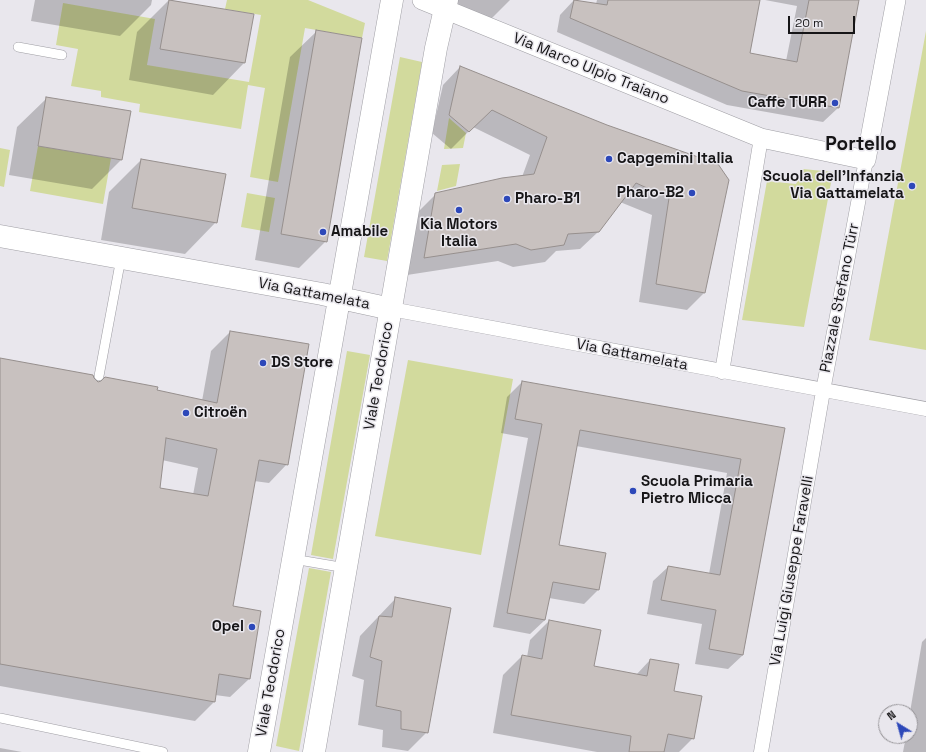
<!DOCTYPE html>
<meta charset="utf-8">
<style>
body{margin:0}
#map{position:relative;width:926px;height:752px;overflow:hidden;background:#e9e7ed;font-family:"Space Grotesk",sans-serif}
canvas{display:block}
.north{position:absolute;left:878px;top:704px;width:40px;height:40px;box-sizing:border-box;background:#e9e7ed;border:1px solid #959397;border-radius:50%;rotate:323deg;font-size:11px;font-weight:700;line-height:16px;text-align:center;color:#161517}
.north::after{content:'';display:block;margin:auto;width:14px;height:18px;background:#2d48b9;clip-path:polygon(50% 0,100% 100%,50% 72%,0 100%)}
.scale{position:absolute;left:788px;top:16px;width:67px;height:18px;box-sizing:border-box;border:2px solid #161517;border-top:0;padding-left:5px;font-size:12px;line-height:14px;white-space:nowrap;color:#161517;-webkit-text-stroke:3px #e9e7ed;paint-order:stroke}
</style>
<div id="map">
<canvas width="926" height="752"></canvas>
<div class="north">N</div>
<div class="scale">20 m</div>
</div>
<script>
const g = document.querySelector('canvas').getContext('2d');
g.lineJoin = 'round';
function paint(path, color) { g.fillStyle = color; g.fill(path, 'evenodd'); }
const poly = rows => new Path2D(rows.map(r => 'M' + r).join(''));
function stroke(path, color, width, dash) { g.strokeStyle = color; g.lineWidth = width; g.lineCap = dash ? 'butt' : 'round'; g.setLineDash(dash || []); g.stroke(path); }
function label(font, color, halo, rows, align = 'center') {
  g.font = font + ' "Space Grotesk",sans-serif'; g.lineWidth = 3; g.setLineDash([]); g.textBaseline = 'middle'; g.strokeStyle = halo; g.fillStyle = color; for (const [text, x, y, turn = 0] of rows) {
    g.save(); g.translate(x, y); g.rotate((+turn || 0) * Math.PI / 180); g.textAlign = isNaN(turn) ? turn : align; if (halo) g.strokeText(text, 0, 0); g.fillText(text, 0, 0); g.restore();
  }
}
paint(poly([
 [227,0,308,0,365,23,362,38,305,28,278,182,250,177,265,88,248,85,241,129,139,112,140,104,101,97,101,91,71,86,78,49,56,45,63,3,155,19,147,65,249,82,261,15,225,9],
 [926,31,926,350,869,340],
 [400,57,422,62,387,261,364,257],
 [449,118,466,133,463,148,444,149],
 [38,146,111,158,103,204,30,191],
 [0,148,10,150,4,187,0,186],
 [460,164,456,186,437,191,442,165],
 [803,169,833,172,804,327,742,320,767,181,796,184],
 [247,193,275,198,269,232,241,227],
 [347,351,370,355,333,559,311,555],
 [408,360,513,379,481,555,375,536],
 [309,568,331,572,299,751,276,746]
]), '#d2da9d');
paint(poly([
 [35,0,152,0,151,5,120,36,31,21],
 [169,0,253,15,244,63,213,95,129,80,137,32],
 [449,0,510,0,491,19,447,11],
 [574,0,596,4,597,0,759,0,749,54,786,61,797,6,765,0,858,0,838,108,823,122,727,105,557,32,560,15],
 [317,31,326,241,299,268,255,260,290,57],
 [460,67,606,126,718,165,704,293,687,310,639,302,652,215,620,202,598,232,580,249,556,251,545,262,513,267,498,261,407,275,418,212,436,194,522,177,530,155,473,127,451,149,432,133,443,85],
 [47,98,121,160,92,189,9,175,17,127],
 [141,160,216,222,185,254,101,240,109,192],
 [230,332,287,464,269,483,254,481,232,607,249,679,230,697,215,695,214,702,195,721,0,686,0,359,98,383,156,391,202,401,211,351],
 [162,460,198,468,193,495,159,489],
 [522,382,784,428,743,655,728,669,695,664,702,624,647,614,653,581,668,567,709,574,727,473,576,446,558,546,598,590,584,604,549,598,545,620,530,634,493,627,528,438,501,433,507,397],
 [396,598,427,732,408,751,382,747,383,730,358,725,364,680,352,676,360,636],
 [549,621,593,667,636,675,650,660,673,692,693,738,679,752,597,752,493,733,503,675,522,656,527,657,530,640],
 [926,638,926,752,903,752,906,736,910,736,910,712,922,642],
 [0,748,22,752,0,752]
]), '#0003');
const building = poly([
 [169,0,254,14,245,63,160,49,169,0],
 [574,0,607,5,608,0,760,0,750,53,797,62,809,0,859,0,839,108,742,91,570,18,574,0],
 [316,30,362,38,327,242,281,234,316,30],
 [460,66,607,125,718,164,729,180,705,293,656,284,669,198,636,183,599,232,568,234,564,245,531,250,516,244,424,258,435,193,502,178,534,174,547,137,492,110,469,132,449,115,460,66],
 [46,97,131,111,122,160,38,146,46,97],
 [141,159,226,174,217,223,132,208,141,159],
 [230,331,309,344,288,465,259,460,233,606,261,611,250,679,219,674,215,702,0,664,0,358,93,375,94,378,98,382,101,381,105,377,158,387,157,390,217,403,230,331],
 [166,438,217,449,208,496,160,488,166,438],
 [522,381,785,428,743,655,709,649,716,610,661,600,668,566,720,575,741,459,580,430,559,545,606,553,599,590,553,582,545,620,507,613,542,424,515,419,522,381],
 [395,597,451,608,428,733,401,729,401,711,376,706,382,661,370,657,379,616,392,617,395,597],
 [549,620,601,630,594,666,647,676,650,659,679,664,674,691,702,696,694,739,668,734,664,752,629,752,631,736,511,715,522,655,542,659,549,620]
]);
paint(building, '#c8c1bf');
stroke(building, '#968f8d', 1);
const service = poly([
 [18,47,62,55],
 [99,376,121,258],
 [293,559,346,568],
 [0,718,163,752]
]);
const pedestrian = poly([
 [391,309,926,409],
 [722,372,761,138],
 [761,752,823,391,866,160]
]);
const minor = poly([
 [422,0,761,138,866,160,896,0]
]);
const tertiary = poly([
 [0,236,322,294,391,309],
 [259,752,392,0],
 [314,752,436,48,447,0]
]);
stroke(service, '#9f9ea4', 10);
stroke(pedestrian, '#9f9ea4', 15);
stroke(minor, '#9f9ea4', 20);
stroke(tertiary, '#9f9ea4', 23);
stroke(service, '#fff', 9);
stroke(pedestrian, '#fff', 14);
stroke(minor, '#fff', 19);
stroke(tertiary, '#fff', 22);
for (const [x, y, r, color] of [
 [835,103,4,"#2d48b9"],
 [609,159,4,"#2d48b9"],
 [912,186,4,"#2d48b9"],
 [692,193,4,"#2d48b9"],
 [507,199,4,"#2d48b9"],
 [459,210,4,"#2d48b9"],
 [323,232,4,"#2d48b9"],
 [263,363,4,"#2d48b9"],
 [186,413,4,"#2d48b9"],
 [633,491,4,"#2d48b9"],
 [252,627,4,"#2d48b9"]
]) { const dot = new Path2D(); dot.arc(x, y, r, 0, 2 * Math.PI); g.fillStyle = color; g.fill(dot); stroke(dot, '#e9e7ed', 1.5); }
label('15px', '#161517', '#e9e7ed', [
 ["Via Marco Ulpio Traiano",591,69,22],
 ["Via Gattamelata",314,294,11],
 ["Piazzale Stefano Türr",840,298,-79],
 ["Via Gattamelata",632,355,11],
 ["Viale Teodorico",379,376,-80],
 ["Via Luigi Giuseppe Faravelli",792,571,-80],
 ["Viale Teodorico",271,683,-80]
]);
label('bold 15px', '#161517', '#e9e7ed', [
 ["Caffe TURR",827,103,"right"],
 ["Capgemini Italia",617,159],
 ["Scuola dell'Infanzia",904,177,"right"],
 ["Via Gattamelata",904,194,"right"],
 ["Pharo-B2",684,193,"right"],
 ["Pharo-B1",515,199],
 ["Kia Motors",459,225,"center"],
 ["Italia",459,242,"center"],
 ["Amabile",331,232],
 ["DS Store",271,363],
 ["Citroën",194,413],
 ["Scuola Primaria",641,482],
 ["Pietro Micca",641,499],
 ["Opel",244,627,"right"]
], 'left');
label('bold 19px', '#161517', '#e9e7ed', [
 ["Portello",861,145]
]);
</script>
